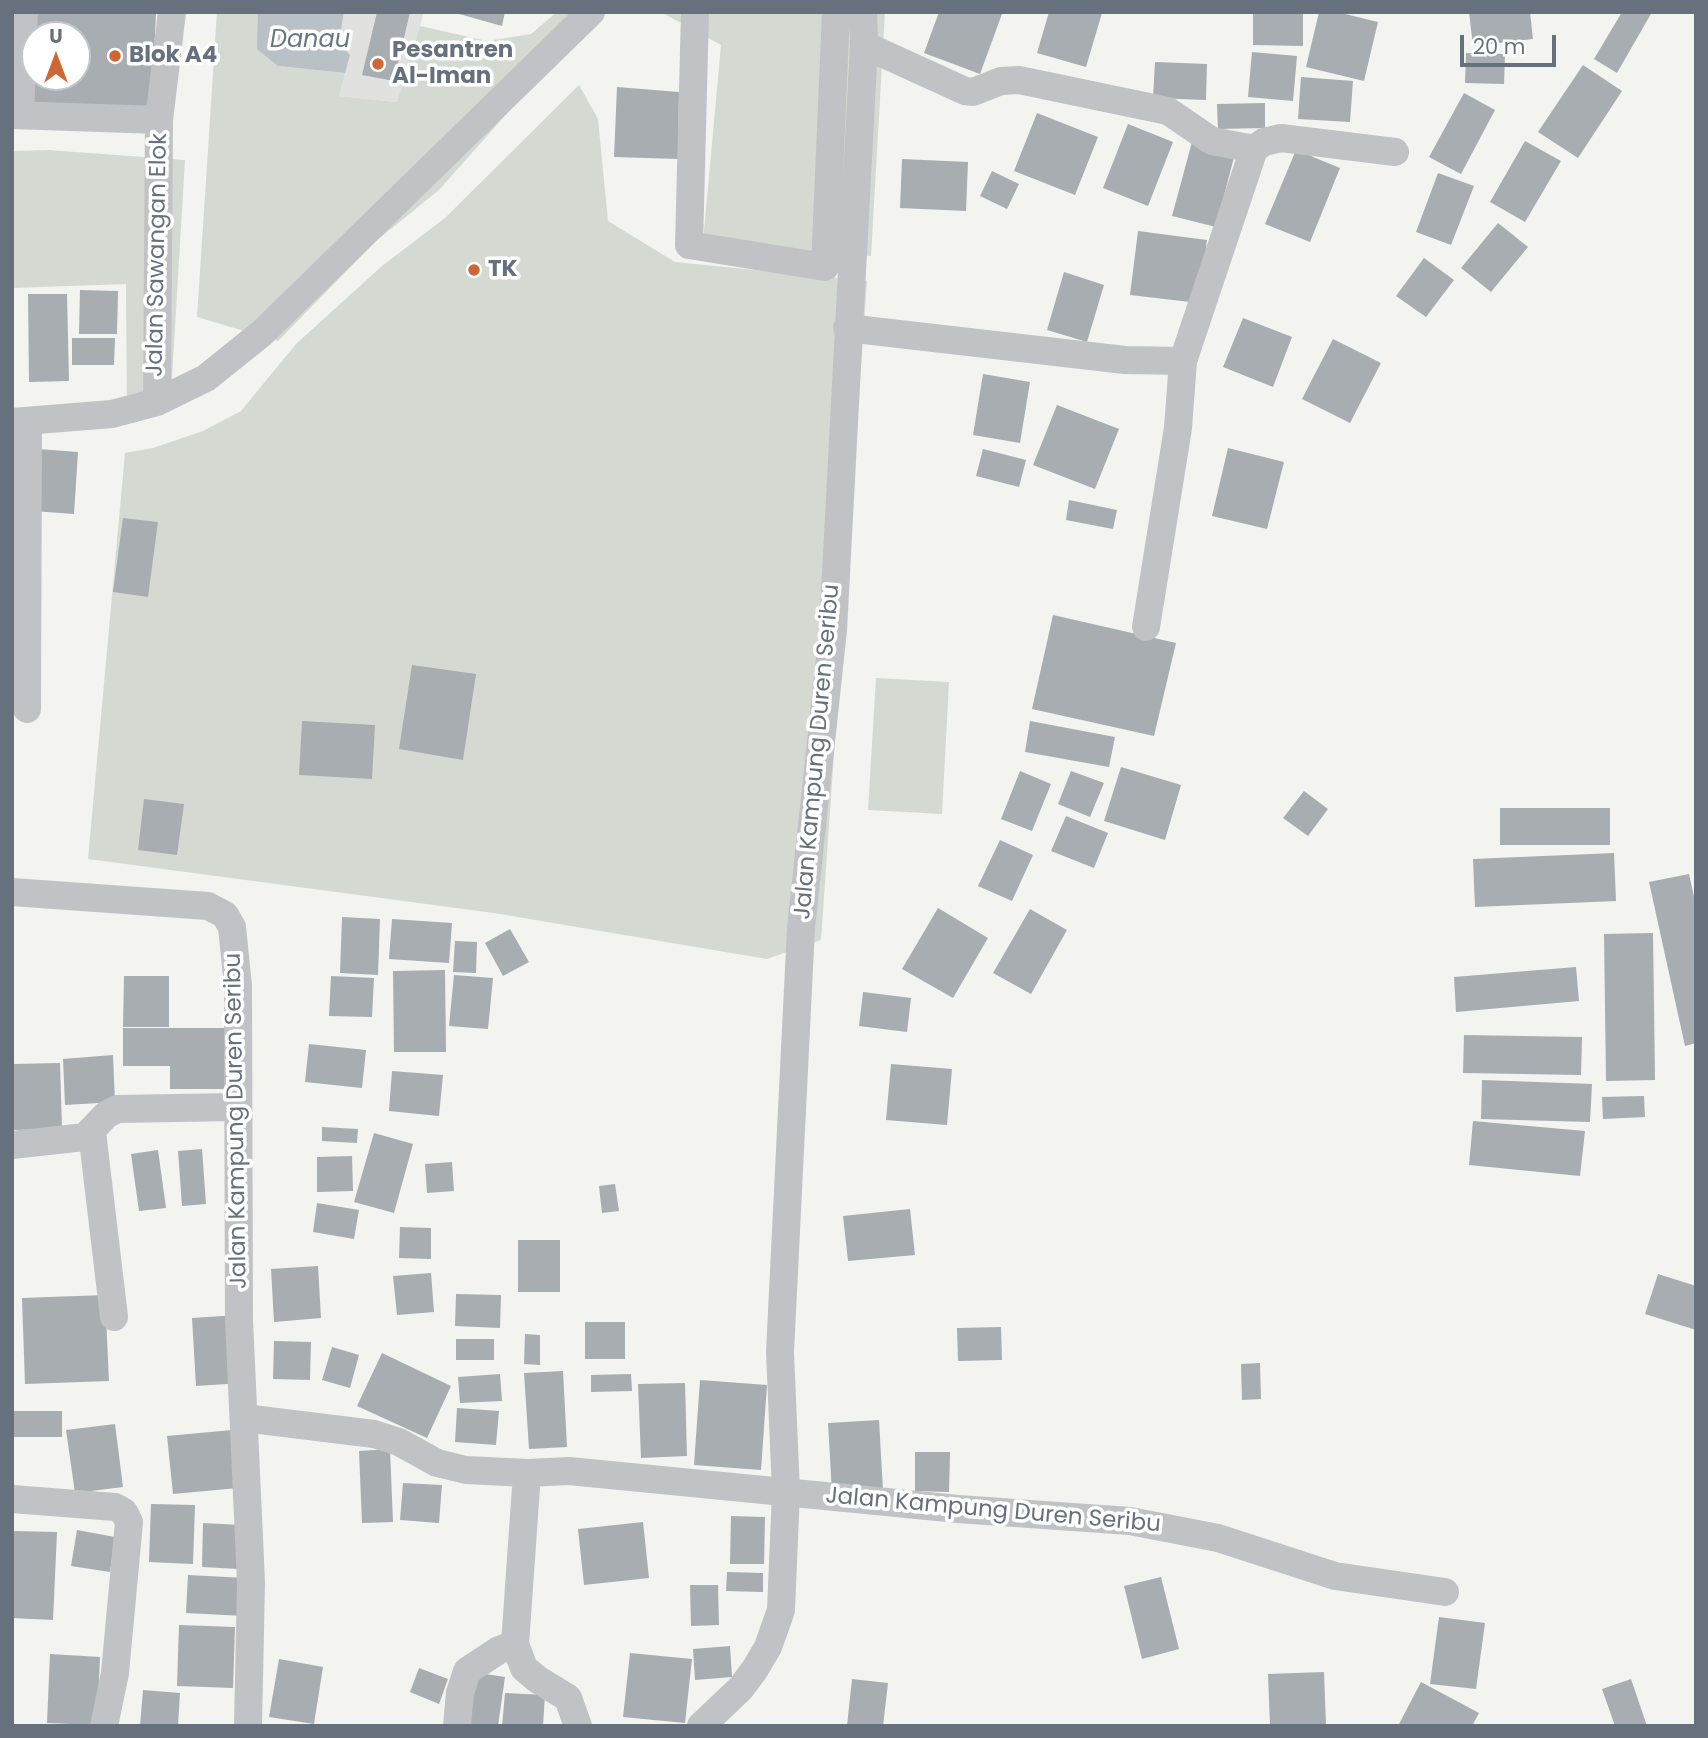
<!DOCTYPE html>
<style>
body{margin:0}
#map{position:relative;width:1708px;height:1738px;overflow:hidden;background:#f3f3f0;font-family:Poppins,sans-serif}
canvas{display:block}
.frame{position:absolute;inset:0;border:14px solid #66717d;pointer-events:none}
.north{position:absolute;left:21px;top:21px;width:70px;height:70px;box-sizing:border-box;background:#fff;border:2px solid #c2c6cb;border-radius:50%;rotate:0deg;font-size:19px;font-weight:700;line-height:28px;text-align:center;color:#66717d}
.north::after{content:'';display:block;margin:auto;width:24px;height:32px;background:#ce6635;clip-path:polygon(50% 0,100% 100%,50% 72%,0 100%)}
.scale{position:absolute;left:1460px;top:35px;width:96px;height:32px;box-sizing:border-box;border:4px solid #66717d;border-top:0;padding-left:9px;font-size:21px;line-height:24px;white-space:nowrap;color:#66717d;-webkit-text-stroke:5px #fff;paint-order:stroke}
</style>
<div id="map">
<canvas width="1708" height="1738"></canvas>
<div class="frame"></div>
<div class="north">U</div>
<div class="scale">20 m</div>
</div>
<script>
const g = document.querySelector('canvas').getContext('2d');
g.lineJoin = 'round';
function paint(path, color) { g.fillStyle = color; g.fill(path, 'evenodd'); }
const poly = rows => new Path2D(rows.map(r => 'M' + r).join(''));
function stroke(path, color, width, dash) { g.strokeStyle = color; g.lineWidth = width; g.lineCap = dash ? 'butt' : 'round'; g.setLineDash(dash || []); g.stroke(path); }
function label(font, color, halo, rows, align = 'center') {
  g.font = font + ' Poppins,sans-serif'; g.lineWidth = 7; g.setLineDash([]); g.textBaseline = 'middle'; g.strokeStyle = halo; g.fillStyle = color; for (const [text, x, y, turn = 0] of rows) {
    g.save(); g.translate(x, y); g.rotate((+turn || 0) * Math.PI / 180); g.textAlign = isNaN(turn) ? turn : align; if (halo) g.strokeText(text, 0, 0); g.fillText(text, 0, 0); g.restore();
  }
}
paint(poly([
 [344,12,424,12,398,102,338,96,349,55,339,44]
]), '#e1e2e0');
paint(poly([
 [217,12,259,12,278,66,345,73,339,96,397,102,420,26,487,41,531,34,557,12,597,12,439,190,376,241,278,341,197,317],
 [661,12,885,12,871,256,703,242,721,45],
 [579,85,598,119,608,221,675,262,867,281,821,940,767,959,494,913,88,859,125,453,153,448,203,431,241,411,296,344,382,266,445,218],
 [48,150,185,160,171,394,163,415,127,418,126,284,12,288,12,151],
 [876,678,949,682,942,814,868,810]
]), '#d4dad1');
paint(poly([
 [258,12,344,12,339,43,350,55,345,73,278,66,257,49]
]), '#b9c1c6');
paint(poly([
 [35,12,156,14,151,117,30,111,35,77,77,77,77,35,34,35],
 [377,12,410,12,394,81,362,75],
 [452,12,505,12,502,26],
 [939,12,1002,14,980,74,924,53],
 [1049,12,1102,13,1086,67,1037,53],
 [1253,12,1303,12,1303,46,1253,45],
 [1319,12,1337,12,1378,22,1364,81,1306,67],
 [1469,12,1530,12,1533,39,1473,46],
 [1622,12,1652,12,1617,73,1594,59],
 [1252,52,1297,56,1293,101,1248,97],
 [1466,53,1505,54,1504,84,1465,83],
 [1155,62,1207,64,1206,100,1153,98],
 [1583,65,1622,91,1578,158,1538,132],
 [1301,77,1353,81,1350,122,1298,119],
 [617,87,679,92,678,159,614,157],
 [1464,93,1495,110,1461,174,1429,157],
 [1265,103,1265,128,1218,129,1217,104],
 [1037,113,1098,137,1075,195,1014,171],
 [1128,124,1173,142,1148,206,1103,188],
 [1525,141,1561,161,1525,222,1490,202],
 [1192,142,1235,153,1216,227,1172,216],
 [1296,150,1340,168,1310,242,1265,224],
 [902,159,968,162,966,211,900,208],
 [992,171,1019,184,1007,209,980,196],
 [1438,173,1474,186,1451,245,1416,232],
 [1498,223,1528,247,1491,292,1461,268],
 [1138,231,1207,240,1199,303,1130,295],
 [1424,258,1454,280,1426,317,1396,296],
 [1064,272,1104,285,1087,342,1047,330],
 [80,290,118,291,117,334,79,334],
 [28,294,67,294,69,381,29,382],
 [1243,318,1292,337,1273,387,1223,367],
 [72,338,115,338,114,365,72,365],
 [1333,339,1381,363,1350,423,1302,399],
 [983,374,1030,382,1020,443,973,435],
 [1057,405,1119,429,1095,489,1033,465],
 [1228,448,1284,462,1267,529,1212,516],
 [38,449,78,452,74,514,33,511],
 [983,449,1026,460,1019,487,976,476],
 [1069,500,1117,510,1113,529,1066,520],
 [123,518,158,522,148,597,113,592],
 [1053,615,1176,643,1154,736,1032,709],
 [412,665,476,674,463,760,399,749],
 [302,721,375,725,372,779,299,775],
 [1030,721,1115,737,1109,767,1025,752],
 [1121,767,1181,785,1165,840,1104,821],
 [1020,771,1051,784,1032,831,1001,819],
 [1071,771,1104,783,1090,817,1058,804],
 [1304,791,1328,809,1308,836,1283,818],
 [144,799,184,804,177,855,138,850],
 [1500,808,1610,808,1610,845,1500,845],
 [1066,816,1108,833,1094,868,1051,851],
 [1000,840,1033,855,1012,901,978,886],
 [1614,853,1616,901,1475,907,1473,859],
 [1689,874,1696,906,1696,1043,1685,1046,1649,882],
 [938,908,988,938,953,998,902,969],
 [1030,909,1067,930,1031,994,993,973],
 [342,917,380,919,378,975,340,973],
 [392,919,452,923,449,963,389,959],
 [510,929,529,962,503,976,485,943],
 [1653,933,1655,1080,1606,1081,1604,934],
 [455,941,477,942,476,973,453,972],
 [1576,967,1579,1001,1456,1012,1454,977],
 [445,970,446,1052,394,1052,393,971],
 [454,975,493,978,488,1029,449,1026],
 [124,976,169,976,169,1027,123,1027],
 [331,976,374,978,372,1017,329,1016],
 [863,992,911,998,907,1032,859,1026],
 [123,1028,227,1028,227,1089,170,1089,170,1066,123,1066],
 [1464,1035,1582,1037,1581,1075,1463,1073],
 [309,1044,366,1050,362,1088,305,1082],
 [113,1055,115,1102,65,1105,63,1059],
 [60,1063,62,1129,12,1130,12,1064],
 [891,1064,952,1069,947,1125,886,1120],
 [392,1071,443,1075,439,1116,389,1111],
 [1482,1080,1592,1084,1590,1122,1481,1119],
 [1644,1096,1645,1117,1603,1119,1602,1097],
 [1473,1121,1585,1131,1580,1176,1469,1165],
 [322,1127,358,1129,357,1143,322,1141],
 [374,1133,413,1144,394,1213,354,1202],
 [202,1149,206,1204,182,1206,178,1151],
 [158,1150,166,1208,139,1211,131,1154],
 [352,1156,353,1191,317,1192,317,1157],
 [452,1162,454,1191,427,1193,425,1164],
 [615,1184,619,1211,602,1213,599,1186],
 [317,1203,359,1210,354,1239,313,1232],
 [910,1209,915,1255,848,1261,843,1216],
 [400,1227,431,1228,431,1259,399,1258],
 [518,1240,560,1240,560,1292,518,1292],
 [318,1266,321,1318,274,1322,271,1269],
 [431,1273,434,1312,397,1315,393,1276],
 [1658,1274,1696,1286,1696,1330,1645,1314],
 [456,1294,501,1295,500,1328,455,1326],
 [105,1295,109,1381,25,1384,22,1298],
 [238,1315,242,1383,196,1386,192,1318],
 [585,1322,625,1322,625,1359,585,1359],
 [1001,1327,1002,1360,958,1361,957,1328],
 [525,1334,540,1335,540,1365,524,1364],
 [456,1339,494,1339,494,1360,456,1360],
 [274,1341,311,1342,310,1380,273,1379],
 [332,1347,359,1355,350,1388,322,1380],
 [382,1353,451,1386,427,1438,357,1406],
 [1260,1363,1261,1399,1242,1400,1241,1364],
 [563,1371,567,1447,529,1449,524,1373],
 [500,1374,502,1401,460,1403,458,1377],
 [631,1374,632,1391,591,1392,591,1375],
 [700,1380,767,1385,761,1470,694,1465],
 [685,1383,687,1456,641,1458,638,1384],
 [457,1408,499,1411,496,1445,455,1442],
 [12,1411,62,1411,62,1437,12,1437],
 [879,1420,883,1490,832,1493,828,1423],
 [115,1424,123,1487,75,1493,66,1430],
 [232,1430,238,1488,173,1494,167,1436],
 [390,1449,393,1522,362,1523,359,1451],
 [915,1452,950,1452,949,1492,915,1491],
 [403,1483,442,1485,439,1523,400,1520],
 [151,1504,195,1505,193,1564,149,1562],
 [731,1516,765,1517,764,1564,730,1564],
 [643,1522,649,1578,584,1585,578,1529],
 [203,1523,241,1525,239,1569,202,1567],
 [77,1530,115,1537,110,1572,71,1566],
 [12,1531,57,1532,53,1620,12,1618],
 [727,1572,763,1573,763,1592,726,1591],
 [188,1575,246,1578,244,1616,186,1613],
 [1161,1577,1179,1649,1142,1659,1124,1586],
 [690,1585,718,1585,719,1625,691,1626],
 [1439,1617,1485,1623,1476,1689,1430,1684],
 [179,1625,235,1627,233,1688,177,1686],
 [730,1646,732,1677,695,1680,693,1649],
 [630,1653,692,1659,685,1723,623,1717],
 [50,1654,100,1657,97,1725,47,1723],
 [279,1659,323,1667,314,1724,269,1717],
 [419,1668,448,1679,439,1704,410,1692],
 [472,1672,505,1677,498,1726,465,1726],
 [1324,1672,1326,1726,1270,1726,1268,1674],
 [852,1679,888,1683,883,1726,847,1726],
 [1631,1679,1647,1726,1615,1726,1602,1689],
 [1421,1682,1479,1713,1472,1726,1398,1726],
 [143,1690,180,1693,178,1726,140,1726],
 [505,1693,545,1695,543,1726,502,1726]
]), '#a7adb1');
stroke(poly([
 [695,12,689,245,825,267,836,12],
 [864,45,965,91,973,92,1001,81,1019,80,1168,111,1212,141,1254,149],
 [12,115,159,120],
 [20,115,24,12],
 [847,328,1125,360,1183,361,1254,149,1264,142,1281,138,1395,152],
 [157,402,159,120,172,12],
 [12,422,112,414,157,402,206,378,262,333,591,12],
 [1146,627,1178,428,1183,361],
 [27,709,28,422],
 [12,892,208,906,225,915,232,927,238,986,239,1320,251,1582,248,1726],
 [92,1132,114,1317],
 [12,1145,85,1137,106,1115,117,1109,236,1107],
 [244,1418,374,1434,399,1442,437,1463,466,1470,527,1473,569,1471,958,1509,1130,1521,1218,1538,1335,1576,1445,1592],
 [527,1473,515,1644,524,1668,537,1679,568,1698,578,1726],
 [12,1499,115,1507,124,1512,129,1522,115,1673,104,1726],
 [457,1726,460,1693,467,1671,499,1650,515,1644],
 [701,1726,741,1688,755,1669,768,1647,781,1610,786,1492,780,1352,801,928,833,630,864,45,863,12]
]), '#c0c2c5', 28);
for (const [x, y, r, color] of [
 [115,56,7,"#ce6635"],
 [378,64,7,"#ce6635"],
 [474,270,7,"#ce6635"]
]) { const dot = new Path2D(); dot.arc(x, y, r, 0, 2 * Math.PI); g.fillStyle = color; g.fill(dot); stroke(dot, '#fff', 2.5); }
label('bold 23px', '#66717d', '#fff', [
 ["Pesantren",392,51],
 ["Al-Iman",392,77],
 ["Blok A4",129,56],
 ["TK",488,270]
], 'left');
label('23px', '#66717d', '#fff', [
 ["Jalan Sawangan Elok",158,255,-89],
 ["Jalan Kampung Duren Seribu",818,752,-85],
 ["Jalan Kampung Duren Seribu",237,1121,-91],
 ["Jalan Kampung Duren Seribu",993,1511,5]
]);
label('italic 24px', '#667882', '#fff', [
 ["Danau",310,41]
]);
</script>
